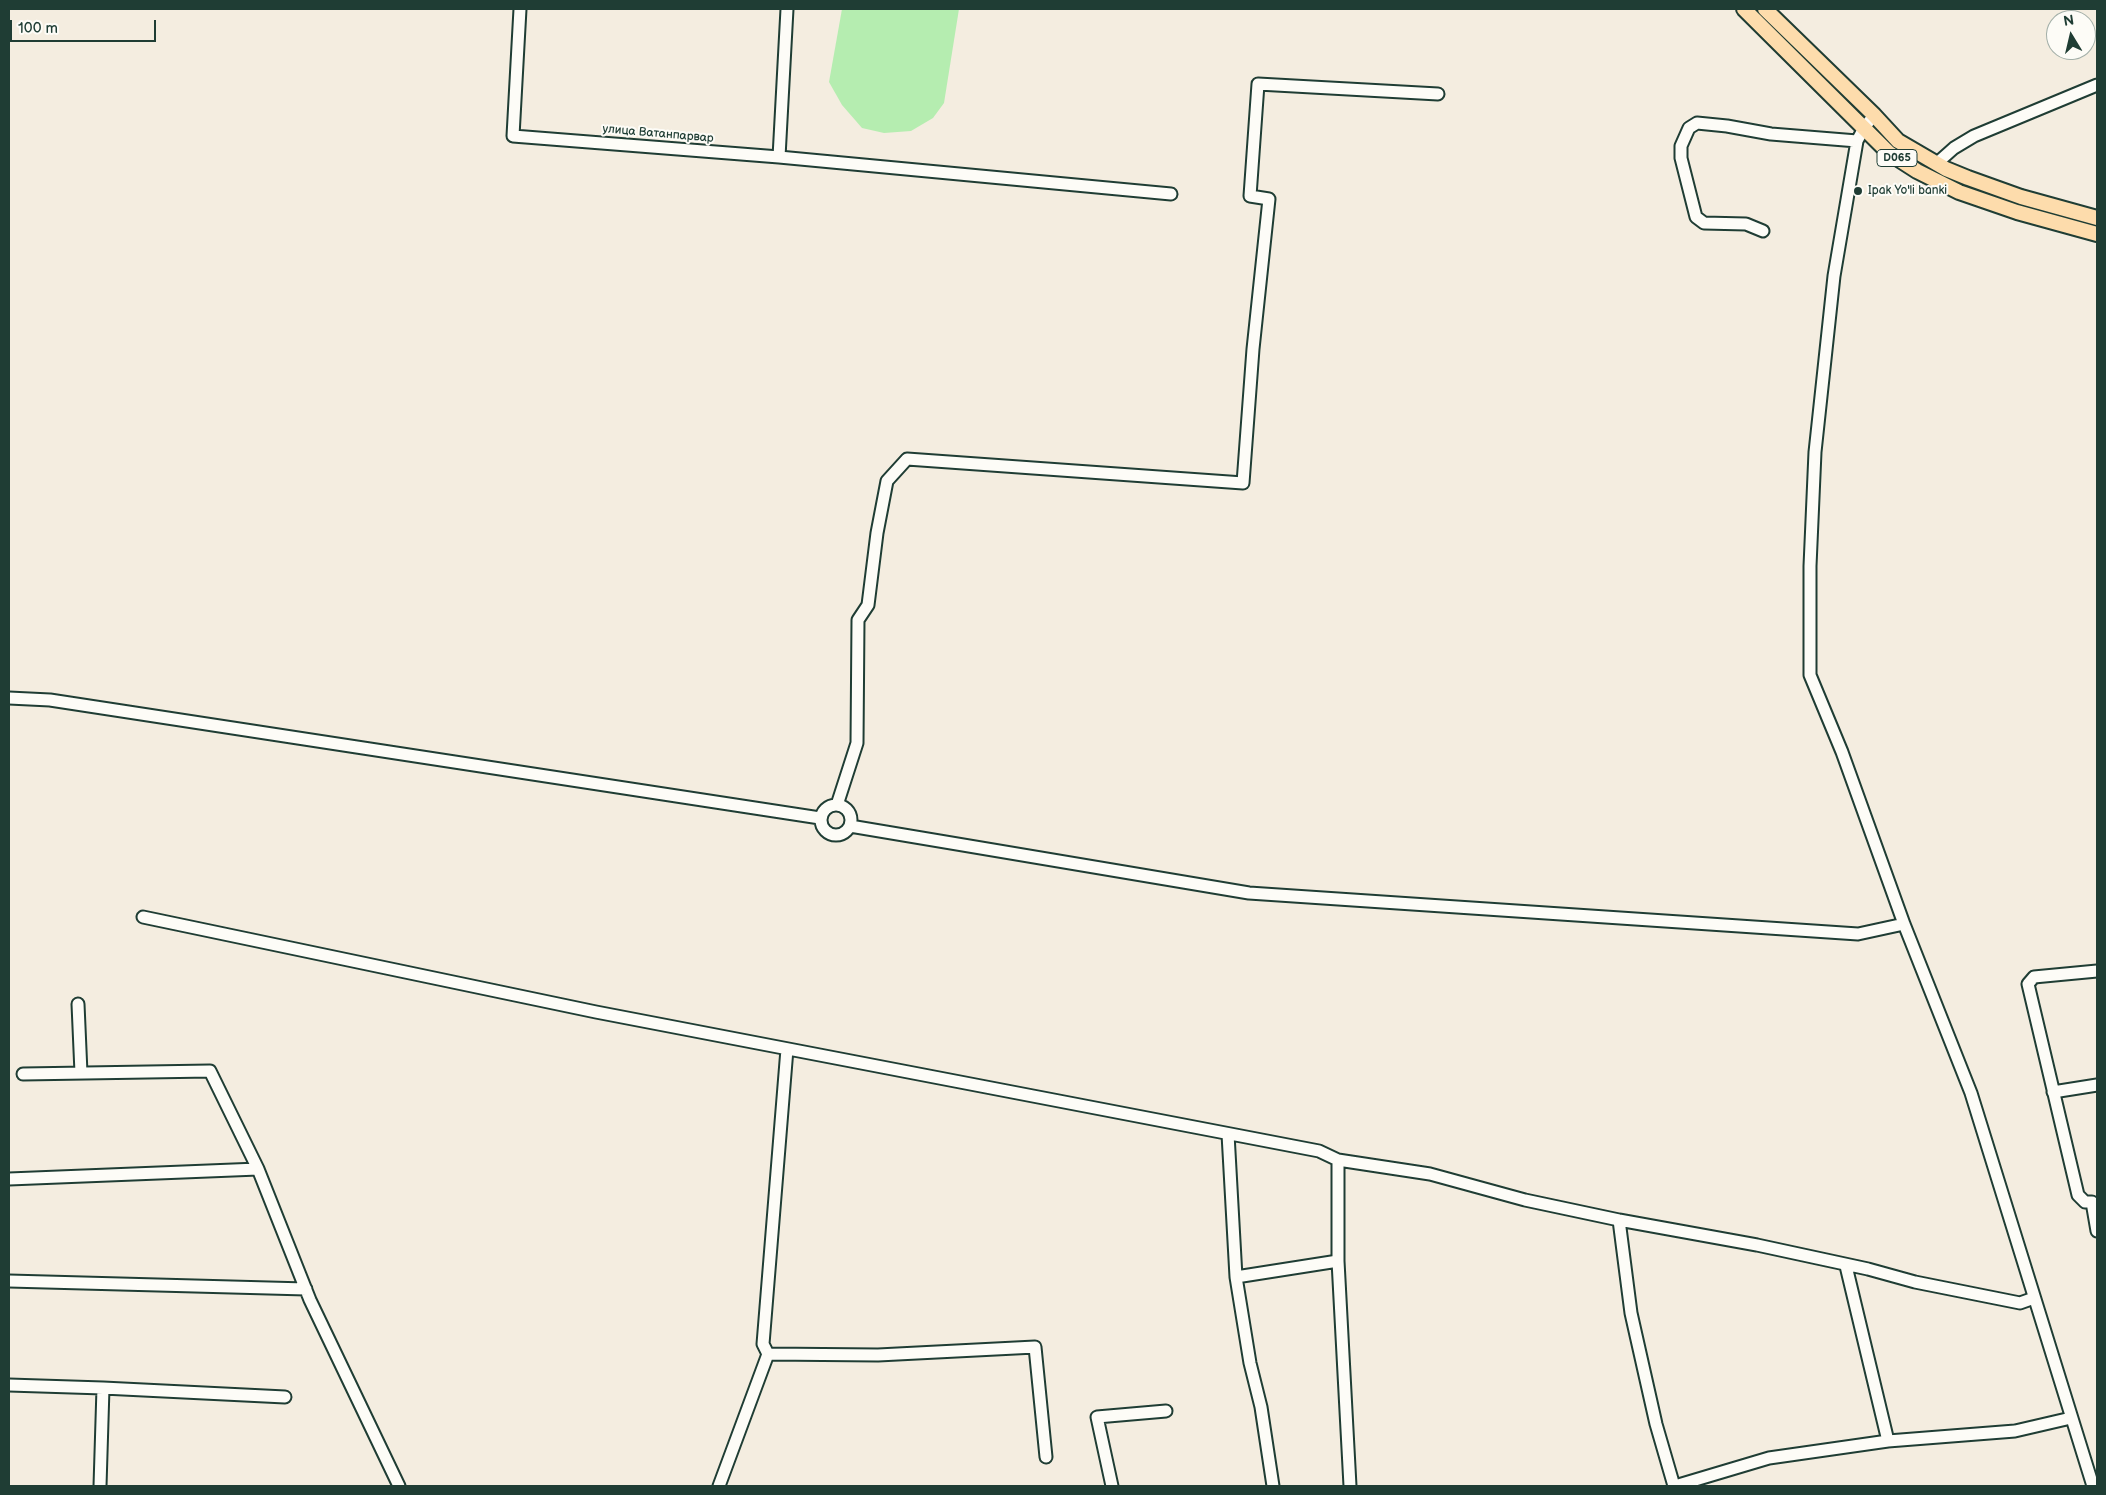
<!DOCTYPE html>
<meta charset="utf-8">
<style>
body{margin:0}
#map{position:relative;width:2106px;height:1495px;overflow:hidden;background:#f4ede0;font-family:"Balsamiq Sans",sans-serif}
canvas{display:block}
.frame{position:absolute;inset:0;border:10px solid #1f3d34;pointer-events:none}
.north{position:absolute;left:2046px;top:10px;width:50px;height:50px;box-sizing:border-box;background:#fdfcf7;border:1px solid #a4b0a9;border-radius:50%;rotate:351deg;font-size:14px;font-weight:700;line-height:20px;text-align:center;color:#1f3d34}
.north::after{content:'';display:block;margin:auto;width:18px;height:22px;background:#1f3d34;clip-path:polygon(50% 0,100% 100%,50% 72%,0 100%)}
.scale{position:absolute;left:10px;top:20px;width:146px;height:22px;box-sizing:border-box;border:2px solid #1f3d34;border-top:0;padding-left:6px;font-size:15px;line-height:18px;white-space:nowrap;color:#1f3d34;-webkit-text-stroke:4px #fdfcf7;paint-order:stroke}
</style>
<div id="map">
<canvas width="2106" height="1495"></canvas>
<div class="frame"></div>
<div class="north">N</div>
<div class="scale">100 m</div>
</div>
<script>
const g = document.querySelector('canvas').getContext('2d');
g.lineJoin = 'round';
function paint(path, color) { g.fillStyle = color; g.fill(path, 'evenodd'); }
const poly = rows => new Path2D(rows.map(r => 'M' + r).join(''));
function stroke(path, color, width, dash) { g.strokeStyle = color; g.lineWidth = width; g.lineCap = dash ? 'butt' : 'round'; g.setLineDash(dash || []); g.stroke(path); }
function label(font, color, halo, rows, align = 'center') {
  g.font = font + ' "Balsamiq Sans",sans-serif'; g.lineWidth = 4; g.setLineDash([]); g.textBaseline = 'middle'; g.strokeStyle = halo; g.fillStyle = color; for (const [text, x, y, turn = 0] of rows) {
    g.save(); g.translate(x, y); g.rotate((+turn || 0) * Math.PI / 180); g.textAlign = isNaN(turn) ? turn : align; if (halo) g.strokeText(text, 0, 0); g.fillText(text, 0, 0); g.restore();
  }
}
paint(poly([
 [842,9,959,9,944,103,933,118,911,131,884,133,862,128,842,105,829,82]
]), '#b5edb0');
const minor = poly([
 [520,9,513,136,779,157,787,9],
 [1874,115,1864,128,1857,141,1834,276,1815,452,1810,566,1810,675,1842,752,1904,924,1971,1093,2093,1486],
 [779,157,1171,194],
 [1936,164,1954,148,1974,136,2097,85],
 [1763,231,1746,224,1704,223,1696,217,1681,158,1681,146,1689,128,1697,123,1727,126,1771,134,1857,141],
 [9,698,50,700,820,818],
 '821 820a15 15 0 1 1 30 0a15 15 0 1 1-30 0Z',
 [837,805,857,743,858,620,868,605,877,533,887,481,907,459,1243,483,1253,349,1269,199,1250,196,1258,84,1438,94],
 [850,826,1249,893,1858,934,1904,924],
 [143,917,596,1012,1319,1151,1338,1160],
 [2097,971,2034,977,2028,984,2078,1195,2085,1202,2092,1202,2097,1231],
 [78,1004,81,1073],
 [23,1074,210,1071,258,1169,310,1300,399,1486],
 [2053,1092,2097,1085],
 [1228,1134,1236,1277],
 [9,1179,258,1169],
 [1619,1220,1631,1313,1656,1424,1674,1486],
 [1846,1266,1888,1441,2015,1431,2071,1418],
 [9,1281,306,1289],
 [768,1354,878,1355,1035,1347,1046,1457],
 [9,1385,103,1388],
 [100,1486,103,1388,285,1397],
 [719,1486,768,1354,763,1344,787,1049],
 [1112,1486,1097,1417,1166,1411],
 [1273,1486,1261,1407,1250,1363,1236,1277,1338,1261],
 [1350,1486,1338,1261,1338,1160,1430,1174,1525,1200,1619,1220,1757,1245,1868,1269,1915,1282,2020,1303,2034,1298],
 [1675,1486,1769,1458,1888,1441]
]);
const major = poly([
 [1744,9,1889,153,1917,171,1959,192,2017,212,2097,234],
 [1765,9,1874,115,1898,141,1946,169,1968,178,2021,197,2097,218]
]);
stroke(minor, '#1f3d34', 15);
stroke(major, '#1f3d34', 18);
stroke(minor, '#fdfcf7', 11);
stroke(major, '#fddcac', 14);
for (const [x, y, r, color] of [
 [1858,191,5,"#1f3d34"]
]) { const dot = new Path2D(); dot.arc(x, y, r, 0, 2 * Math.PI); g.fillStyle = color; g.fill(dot); stroke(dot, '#fdfcf7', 2); }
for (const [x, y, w] of [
 [1897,158,40]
]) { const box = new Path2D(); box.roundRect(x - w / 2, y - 8.5, w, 17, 4); g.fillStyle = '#fdfcf7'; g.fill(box); stroke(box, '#1f3d34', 1); }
label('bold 11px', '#1f3d34', null, [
 ["D065",1897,158]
]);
label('12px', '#1f3d34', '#fdfcf7', [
 ["улица Ватанпарвар",658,134,5]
]);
label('12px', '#1f3d34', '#fdfcf7', [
 ["Ipak Yo'li banki",1868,191]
], 'left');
</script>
